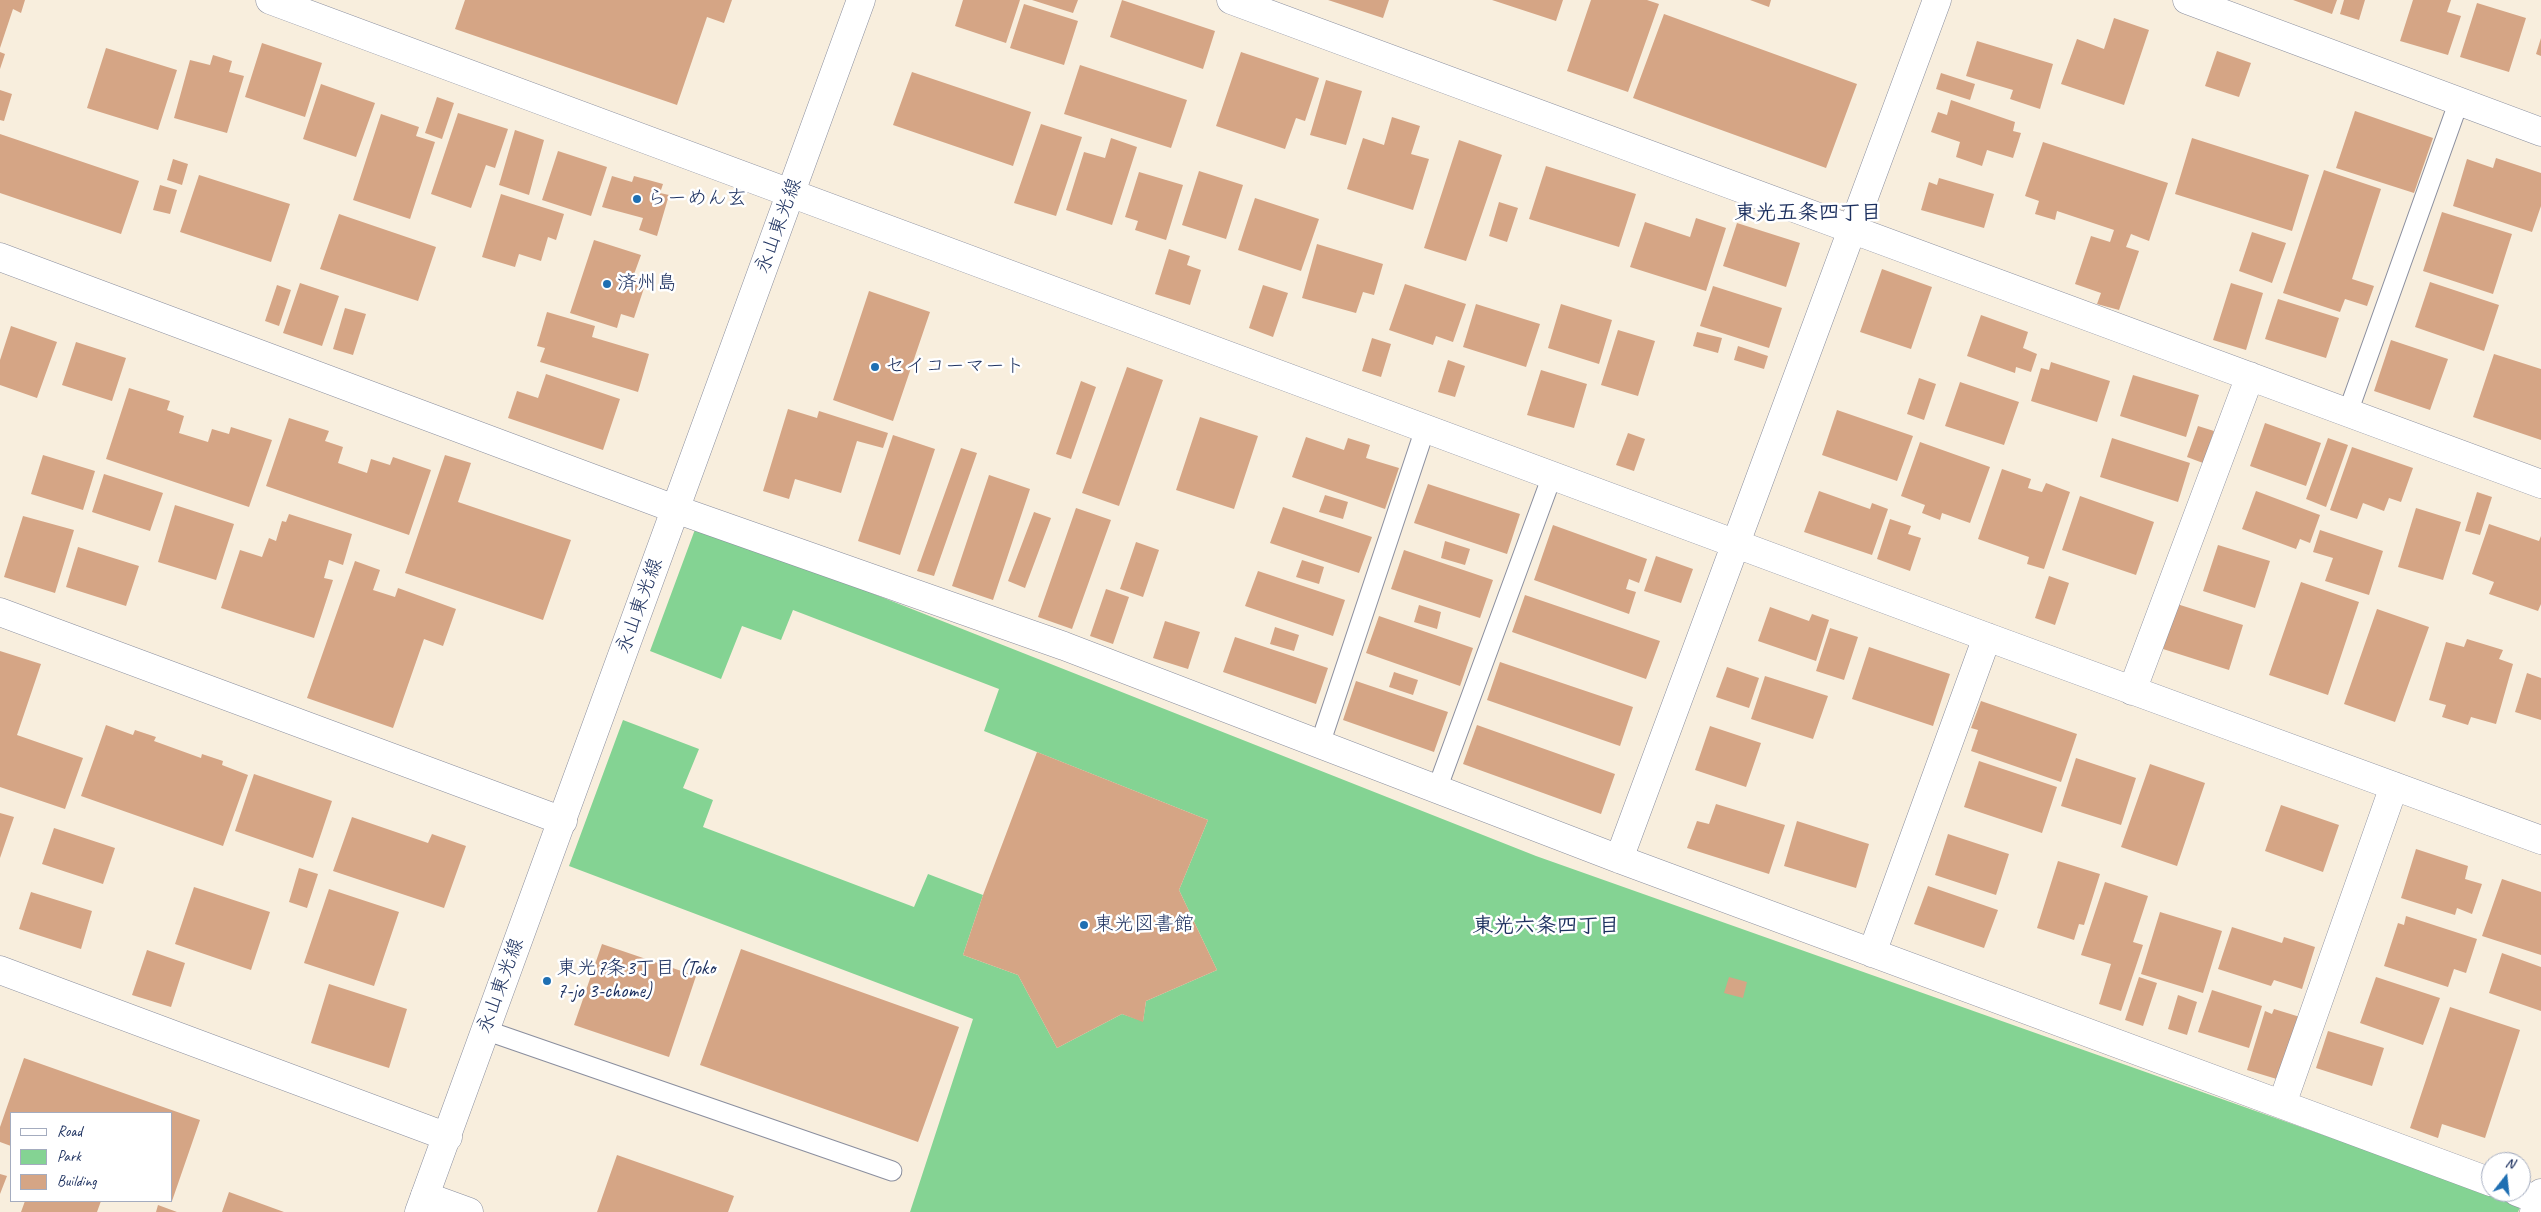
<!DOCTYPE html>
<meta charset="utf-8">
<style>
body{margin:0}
#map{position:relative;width:2541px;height:1212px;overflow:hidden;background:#f8eedd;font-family:Caveat,sans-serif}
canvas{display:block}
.legend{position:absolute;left:10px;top:1112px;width:162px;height:90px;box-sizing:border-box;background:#fff;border:1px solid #a4acbf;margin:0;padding:6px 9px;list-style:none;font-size:15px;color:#1b2f5e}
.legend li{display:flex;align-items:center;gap:10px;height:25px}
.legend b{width:25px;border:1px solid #a4acbf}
.north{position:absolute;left:2481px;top:1152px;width:50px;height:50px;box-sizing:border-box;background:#fff;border:1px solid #a4acbf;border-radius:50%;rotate:16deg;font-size:14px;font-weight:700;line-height:20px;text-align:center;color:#1b2f5e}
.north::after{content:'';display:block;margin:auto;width:18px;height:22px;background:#1f6fb2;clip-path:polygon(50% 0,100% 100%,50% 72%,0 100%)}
</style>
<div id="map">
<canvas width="2541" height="1212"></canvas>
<ul class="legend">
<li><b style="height:6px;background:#fff"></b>Road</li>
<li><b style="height:14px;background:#84d393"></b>Park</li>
<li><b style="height:14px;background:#d5a585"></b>Building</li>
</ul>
<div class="north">N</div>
</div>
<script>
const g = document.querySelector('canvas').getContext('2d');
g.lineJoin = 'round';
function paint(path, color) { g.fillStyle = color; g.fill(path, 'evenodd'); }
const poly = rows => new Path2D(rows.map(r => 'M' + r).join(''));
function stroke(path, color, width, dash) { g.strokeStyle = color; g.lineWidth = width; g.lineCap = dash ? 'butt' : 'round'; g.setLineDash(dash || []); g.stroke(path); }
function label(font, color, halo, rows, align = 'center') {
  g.font = font + ' Caveat,"Klee One",sans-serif'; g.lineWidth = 5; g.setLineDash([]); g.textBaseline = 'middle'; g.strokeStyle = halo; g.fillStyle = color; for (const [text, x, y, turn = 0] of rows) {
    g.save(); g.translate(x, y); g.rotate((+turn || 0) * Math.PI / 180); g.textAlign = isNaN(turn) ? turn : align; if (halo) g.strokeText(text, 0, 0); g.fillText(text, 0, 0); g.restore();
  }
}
paint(poly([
 [697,524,1536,856,2521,1205,2518,1212,910,1212,973,1019,569,866,623,720,699,749,683,788,713,800,703,827,914,907,928,874,983,895,963,955,1018,975,1057,1048,1122,1014,1143,1021,1146,1001,1217,970,1179,890,1208,820,984,731,999,689,793,610,781,640,742,626,721,679,650,651]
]), '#84d393');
paint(poly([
 [0,0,25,0,21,13,13,9,0,48],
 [465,0,732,0,724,23,707,17,677,105,455,29],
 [963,0,1020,0,1006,43,955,26],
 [1032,0,1078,0,1073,13],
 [1122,0,1215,31,1203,69,1110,37],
 [1328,0,1389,0,1383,18],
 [1492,0,1563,0,1556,21],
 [1591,0,1647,0,1659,4,1628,92,1567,71],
 [1750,0,1771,0,1769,7],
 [2293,0,2337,0,2332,14],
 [2344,0,2365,0,2359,20,2340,14],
 [2413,0,2451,0,2447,12,2461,16,2448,55,2400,41],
 [2477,3,2526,18,2509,72,2460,57],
 [1024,4,1078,21,1064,65,1010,48],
 [1664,14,1857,84,1826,168,1633,98],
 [2114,18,2149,30,2124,105,2061,84,2077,39,2104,49],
 [2541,38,2541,56,2536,54],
 [1977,41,2053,64,2040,109,2010,99,2013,90,1966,76],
 [262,43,322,63,305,117,245,97],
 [106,48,177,70,158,130,87,108],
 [2217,51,2251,63,2239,97,2205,86],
 [0,52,5,54,0,69],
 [1241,52,1319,78,1305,121,1296,118,1285,149,1216,126],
 [213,55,232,61,229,72,244,76,227,133,174,118,190,60,210,65],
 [1080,65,1187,100,1171,148,1064,114],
 [912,72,1031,112,1013,166,893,125],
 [1941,73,1975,84,1970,100,1936,89],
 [1326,80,1362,91,1346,145,1310,135],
 [321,84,375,103,356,157,303,139],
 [0,90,12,94,4,121,0,120],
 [437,97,454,103,442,139,425,133],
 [1951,100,2015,122,2013,131,2021,133,2013,158,1987,150,1982,166,1956,157,1960,142,1931,132,1938,112,1947,115],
 [2355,111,2433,138,2414,193,2336,168],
 [458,113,508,129,495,168,486,165,471,208,431,194],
 [381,114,419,127,416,136,435,142,410,219,353,200],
 [1392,117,1420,126,1411,154,1429,159,1413,210,1347,189,1363,138,1384,145],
 [1041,124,1082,137,1056,216,1014,203],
 [515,130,544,140,529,195,499,185],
 [0,134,139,181,121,234,0,193],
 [1111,138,1137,147,1112,225,1066,210,1084,152,1105,158],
 [2192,138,2309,175,2292,231,2175,194],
 [1459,140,1502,155,1466,261,1424,248],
 [2043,142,2168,183,2149,241,2131,234,2126,247,2139,251,2119,310,2097,304,2101,293,2075,284,2091,236,2110,242,2114,230,2057,211,2055,220,2035,214,2039,201,2025,196],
 [558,151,607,167,591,216,542,200],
 [2496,158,2541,173,2541,206,2532,232,2453,206,2467,159,2493,168],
 [173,159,188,164,182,185,167,180],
 [1546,166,1636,194,1619,247,1529,219],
 [2324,170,2381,189,2352,279,2374,286,2367,306,2345,299,2340,312,2283,293],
 [1199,171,1243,185,1226,239,1182,225],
 [1139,172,1183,185,1166,240,1135,230,1138,221,1125,217],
 [199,175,290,204,271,262,180,232],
 [612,176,632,182,634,176,663,184,660,193,669,195,657,236,639,230,643,218,602,207],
 [1939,178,1994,194,1984,228,1921,210,1929,182,1937,185],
 [160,185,177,190,170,214,153,210],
 [501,194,564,214,556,240,548,237,541,261,519,254,515,267,482,257],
 [1255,198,1319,219,1301,271,1238,250],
 [1499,202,1518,208,1507,242,1489,236],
 [2442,212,2512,234,2493,294,2423,271],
 [339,214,436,247,418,301,320,269],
 [1696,218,1726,228,1706,291,1630,267,1645,222,1690,237],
 [1737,223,1800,243,1786,287,1723,266],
 [2252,232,2286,243,2272,283,2239,271],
 [594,240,641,255,633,277,646,282,634,318,621,314,617,328,570,313],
 [1317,244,1383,264,1374,295,1363,292,1356,313,1302,298],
 [1169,249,1190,256,1187,265,1201,270,1190,305,1155,294],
 [1882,269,1932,287,1911,349,1860,332],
 [2430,282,2499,305,2484,351,2415,327],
 [300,283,339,296,322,346,283,333],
 [2231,283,2263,293,2246,350,2213,340],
 [1405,284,1466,304,1453,342,1436,336,1433,345,1389,330],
 [277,285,291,290,279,326,265,321],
 [1263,285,1288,293,1273,337,1249,328],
 [1713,286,1782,308,1769,348,1700,326],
 [869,291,930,312,893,421,833,400],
 [2278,299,2339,318,2326,358,2265,339],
 [1476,304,1540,324,1526,367,1463,347],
 [1561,304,1612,320,1599,364,1548,348],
 [345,308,366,314,353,355,333,349],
 [547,312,595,326,592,337,649,354,638,392,540,362,545,348,537,346],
 [1981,315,2028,332,2023,348,2037,354,2031,372,2016,367,2015,373,1967,356],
 [11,326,57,342,37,398,0,385,0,360],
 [1618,330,1655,341,1638,396,1601,385],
 [1697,332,1722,338,1718,353,1693,346],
 [1372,338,1391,344,1381,377,1362,371],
 [2391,340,2448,359,2430,410,2374,391],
 [76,342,126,358,112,401,62,385],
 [1738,346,1768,356,1764,369,1734,360],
 [2494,354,2541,369,2541,440,2473,417],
 [1448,360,1465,366,1455,397,1438,392],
 [2051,362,2110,381,2097,422,2031,401,2041,368,2049,370],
 [1127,367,1163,380,1119,506,1082,493],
 [1541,370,1587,384,1574,428,1527,415],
 [546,374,620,399,603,450,508,418,517,391,538,398],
 [2133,375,2199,395,2186,437,2120,416],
 [1919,378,1936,384,1924,420,1907,414],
 [1081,381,1096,387,1071,459,1056,454],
 [1960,382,2019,402,2004,445,1945,426],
 [129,388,170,401,167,410,184,416,179,433,208,442,212,429,229,434,231,427,272,440,249,507,106,459],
 [788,409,817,418,819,411,888,433,883,448,857,441,841,493,795,479,789,499,763,491],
 [1837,410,1913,436,1897,481,1822,455],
 [1200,417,1258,436,1234,509,1176,490],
 [289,418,329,431,325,441,343,447,338,463,367,473,371,459,390,465,393,457,431,470,409,535,266,486],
 [2265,423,2321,443,2306,486,2250,466],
 [2198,426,2214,431,2203,463,2187,457],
 [1628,433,1645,439,1634,471,1616,465],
 [893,435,935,449,900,555,858,541],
 [1306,437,1344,450,1348,438,1370,445,1366,458,1399,468,1385,509,1292,477],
 [2112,438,2190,463,2178,502,2100,477],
 [2328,438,2348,445,2326,507,2306,499],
 [1920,442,1990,467,1970,523,1942,513,1940,520,1922,513,1925,505,1901,496],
 [2352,447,2413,468,2401,502,2389,498,2384,511,2363,503,2357,519,2330,510],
 [961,448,977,453,934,576,917,571],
 [43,455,95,471,83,510,31,494],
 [445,455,471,463,458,502,571,540,543,620,405,573],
 [2002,469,2031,479,2028,488,2042,492,2046,483,2070,492,2044,569,2027,564,2029,557,1978,539],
 [104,474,163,493,150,531,92,512],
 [989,475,1030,489,993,600,952,586],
 [1428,484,1520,514,1507,554,1414,523],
 [1819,491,1870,509,1872,503,1888,509,1872,555,1804,532],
 [2256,491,2320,515,2310,543,2300,539,2296,549,2242,529],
 [2477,492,2492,497,2480,535,2465,531],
 [1325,495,1348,502,1343,519,1319,512],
 [2080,496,2154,522,2136,575,2062,550],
 [175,505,234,524,216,580,158,562],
 [1283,507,1372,537,1359,573,1270,543],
 [1076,508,1111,520,1072,629,1038,617],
 [2416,508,2461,522,2443,580,2398,567],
 [1034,512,1051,518,1025,588,1008,581],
 [289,514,352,534,343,565,329,560,324,578,333,580,314,638,221,608,240,550,262,557,269,538,276,541,282,521,286,522],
 [23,516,74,530,55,593,4,577],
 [1890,519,1911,526,1908,534,1921,538,1910,571,1877,559],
 [2489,524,2539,541,2541,536,2541,604,2538,611,2489,594,2494,582,2472,574],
 [1553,525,1647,559,1639,583,1629,579,1626,589,1636,592,1629,614,1534,580],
 [2320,530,2383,551,2369,595,2325,581,2333,558,2313,552],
 [1445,541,1470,549,1465,565,1441,558],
 [1136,542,1159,550,1143,597,1120,589],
 [2218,545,2270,561,2255,608,2203,591],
 [78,547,139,566,126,606,66,587],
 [1404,550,1493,580,1480,618,1391,589],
 [1656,556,1693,569,1681,603,1644,591],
 [1302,560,1324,567,1319,584,1296,577],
 [355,561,380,570,373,590,395,597,398,588,456,609,443,646,424,639,393,728,307,698],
 [1258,571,1345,600,1333,636,1245,606],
 [2049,576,2069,583,2055,625,2035,618],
 [2301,582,2359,602,2328,695,2269,675],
 [1106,589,1129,597,1113,644,1090,636],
 [1525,595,1660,641,1646,679,1512,632],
 [2177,604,2243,625,2229,670,2163,649],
 [1419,605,1441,612,1437,629,1414,622],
 [1770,607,1809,621,1812,614,1829,620,1816,661,1758,641],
 [2377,609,2429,627,2395,722,2344,704],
 [1379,616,1473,648,1460,686,1366,653],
 [1165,621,1200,632,1188,669,1153,658],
 [1275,627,1299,635,1294,651,1270,644],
 [1830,628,1858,637,1844,680,1816,671],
 [1235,637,1328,668,1316,704,1223,672],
 [2467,639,2503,650,2499,659,2513,664,2496,724,2471,717,2468,725,2442,717,2446,705,2429,700,2446,642,2464,647],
 [1869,647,1950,674,1933,726,1852,699],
 [0,651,41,664,17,735,83,758,65,809,0,787],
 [1500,662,1633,707,1620,746,1487,700],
 [1727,667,1759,678,1749,708,1716,697],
 [1394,672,1418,680,1413,695,1389,687],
 [2527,673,2541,678,2541,720,2515,712],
 [1765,676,1828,696,1813,739,1751,719],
 [1356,681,1448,712,1434,752,1343,720],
 [1981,701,2077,734,2061,782,1971,751,1978,730,1971,728],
 [106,725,133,735,135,730,156,737,154,741,201,758,202,754,223,761,222,765,248,775,223,846,81,796],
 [1477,725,1615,774,1601,814,1463,764],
 [1710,726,1761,743,1746,787,1695,770],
 [1037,752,1208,820,1179,890,1217,970,1146,1001,1143,1022,1122,1014,1057,1048,1018,975,963,955,983,895],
 [2076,758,2136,778,2121,825,2061,806],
 [1979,761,2057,787,2042,833,1964,807],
 [2150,764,2205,783,2177,866,2121,847],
 [254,774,332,801,313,858,235,831],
 [1716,804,1785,825,1769,874,1687,848,1697,821,1709,824],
 [2281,805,2339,825,2323,872,2265,851],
 [0,813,14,817,0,858],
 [352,817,428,843,432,834,466,846,444,908,333,871],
 [1797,821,1869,844,1856,888,1784,866],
 [54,828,115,848,103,884,42,864],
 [1948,834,2009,854,1996,895,1935,875],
 [2416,849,2468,866,2465,879,2482,884,2472,914,2457,908,2455,915,2401,898],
 [2058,861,2100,874,2084,925,2079,924,2074,940,2037,928],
 [299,868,318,874,307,908,289,902],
 [2502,879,2541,892,2541,955,2482,936],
 [2105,882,2148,896,2133,942,2143,945,2121,1011,2099,1004,2111,964,2081,955],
 [1928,886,1998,910,1984,948,1914,924],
 [194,887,270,912,251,970,175,944],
 [329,889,399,912,374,986,304,963],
 [31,892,92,911,81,949,19,929],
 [2160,912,2222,931,2203,993,2141,974],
 [2406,916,2477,939,2466,973,2454,969,2448,987,2384,966,2398,923,2404,925],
 [2232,927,2282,943,2284,937,2315,947,2302,989,2274,980,2271,986,2218,969],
 [602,944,696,976,669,1057,574,1025],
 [741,949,959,1027,918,1142,700,1065],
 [147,950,185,963,171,1007,132,995],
 [2502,953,2541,967,2541,1011,2489,993],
 [1729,977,1747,982,1743,998,1724,993],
 [2139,977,2157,983,2143,1026,2125,1020],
 [2376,977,2440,998,2423,1045,2360,1023],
 [329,984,407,1009,389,1068,311,1043],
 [2212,990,2262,1006,2249,1048,2198,1032],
 [2178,995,2197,1002,2187,1035,2168,1029],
 [2450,1007,2520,1030,2485,1138,2442,1124,2438,1138,2410,1128],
 [2274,1009,2300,1017,2280,1080,2247,1070,2265,1011,2272,1014],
 [2328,1031,2384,1048,2372,1086,2316,1068],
 [24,1058,200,1120,172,1201,171,1113,11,1113,11,1146,0,1142,0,1127],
 [617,1155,734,1196,728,1212,597,1212],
 [0,1174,7,1176,0,1194],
 [229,1192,284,1212,222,1212],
 [25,1201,101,1201,97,1212,21,1212],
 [158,1205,177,1212,156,1212]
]), '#d5a585');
const service = poly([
 [2348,412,2459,101],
 [1320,744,1425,429],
 [1437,789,1552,476],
 [485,1030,892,1171]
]);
const minor = poly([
 [270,0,1987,637,2541,840],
 [1231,0,2541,484],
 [2187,0,2541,132],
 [0,257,675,509,1064,646,1619,859,2491,1182],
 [0,612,563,821],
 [2132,691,2250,376],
 [1619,859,1937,0],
 [1872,953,1987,637],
 [0,970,448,1137],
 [2282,1104,2394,786],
 [2517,1192,2541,1201],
 [425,1196,469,1212]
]);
const tertiary = poly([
 [419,1212,861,0],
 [2534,1212,2541,1193]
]);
stroke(service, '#8a8e9e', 21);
stroke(minor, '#8a8e9e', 29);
stroke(tertiary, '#8a8e9e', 29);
stroke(service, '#fff', 19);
stroke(minor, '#fff', 28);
stroke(tertiary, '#fff', 28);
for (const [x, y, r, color] of [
 [637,199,5,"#1f6fb2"],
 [607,284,5,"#1f6fb2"],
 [875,367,5,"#1f6fb2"],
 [1084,925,5,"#1f6fb2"],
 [547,981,5,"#1f6fb2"]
]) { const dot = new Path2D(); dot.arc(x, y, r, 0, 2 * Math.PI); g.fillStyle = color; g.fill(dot); stroke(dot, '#fff', 2); }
label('20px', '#1b2f5e', '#fff', [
 ["らーめん玄",647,199],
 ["済州島",617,284],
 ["セイコーマート",885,367],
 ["東光図書館",1094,925],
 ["東光7条3丁目 (Toko",557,969],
 ["7-jo 3-chome)",557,992]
], 'left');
label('20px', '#1b2f5e', '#fff', [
 ["永山東光線",779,226,-70],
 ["永山東光線",640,606,-70],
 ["永山東光線",501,986,-70]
]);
label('bold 21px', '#1b2f5e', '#fff', [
 ["東光五条四丁目",1808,213],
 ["東光六条四丁目",1546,926]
]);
</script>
